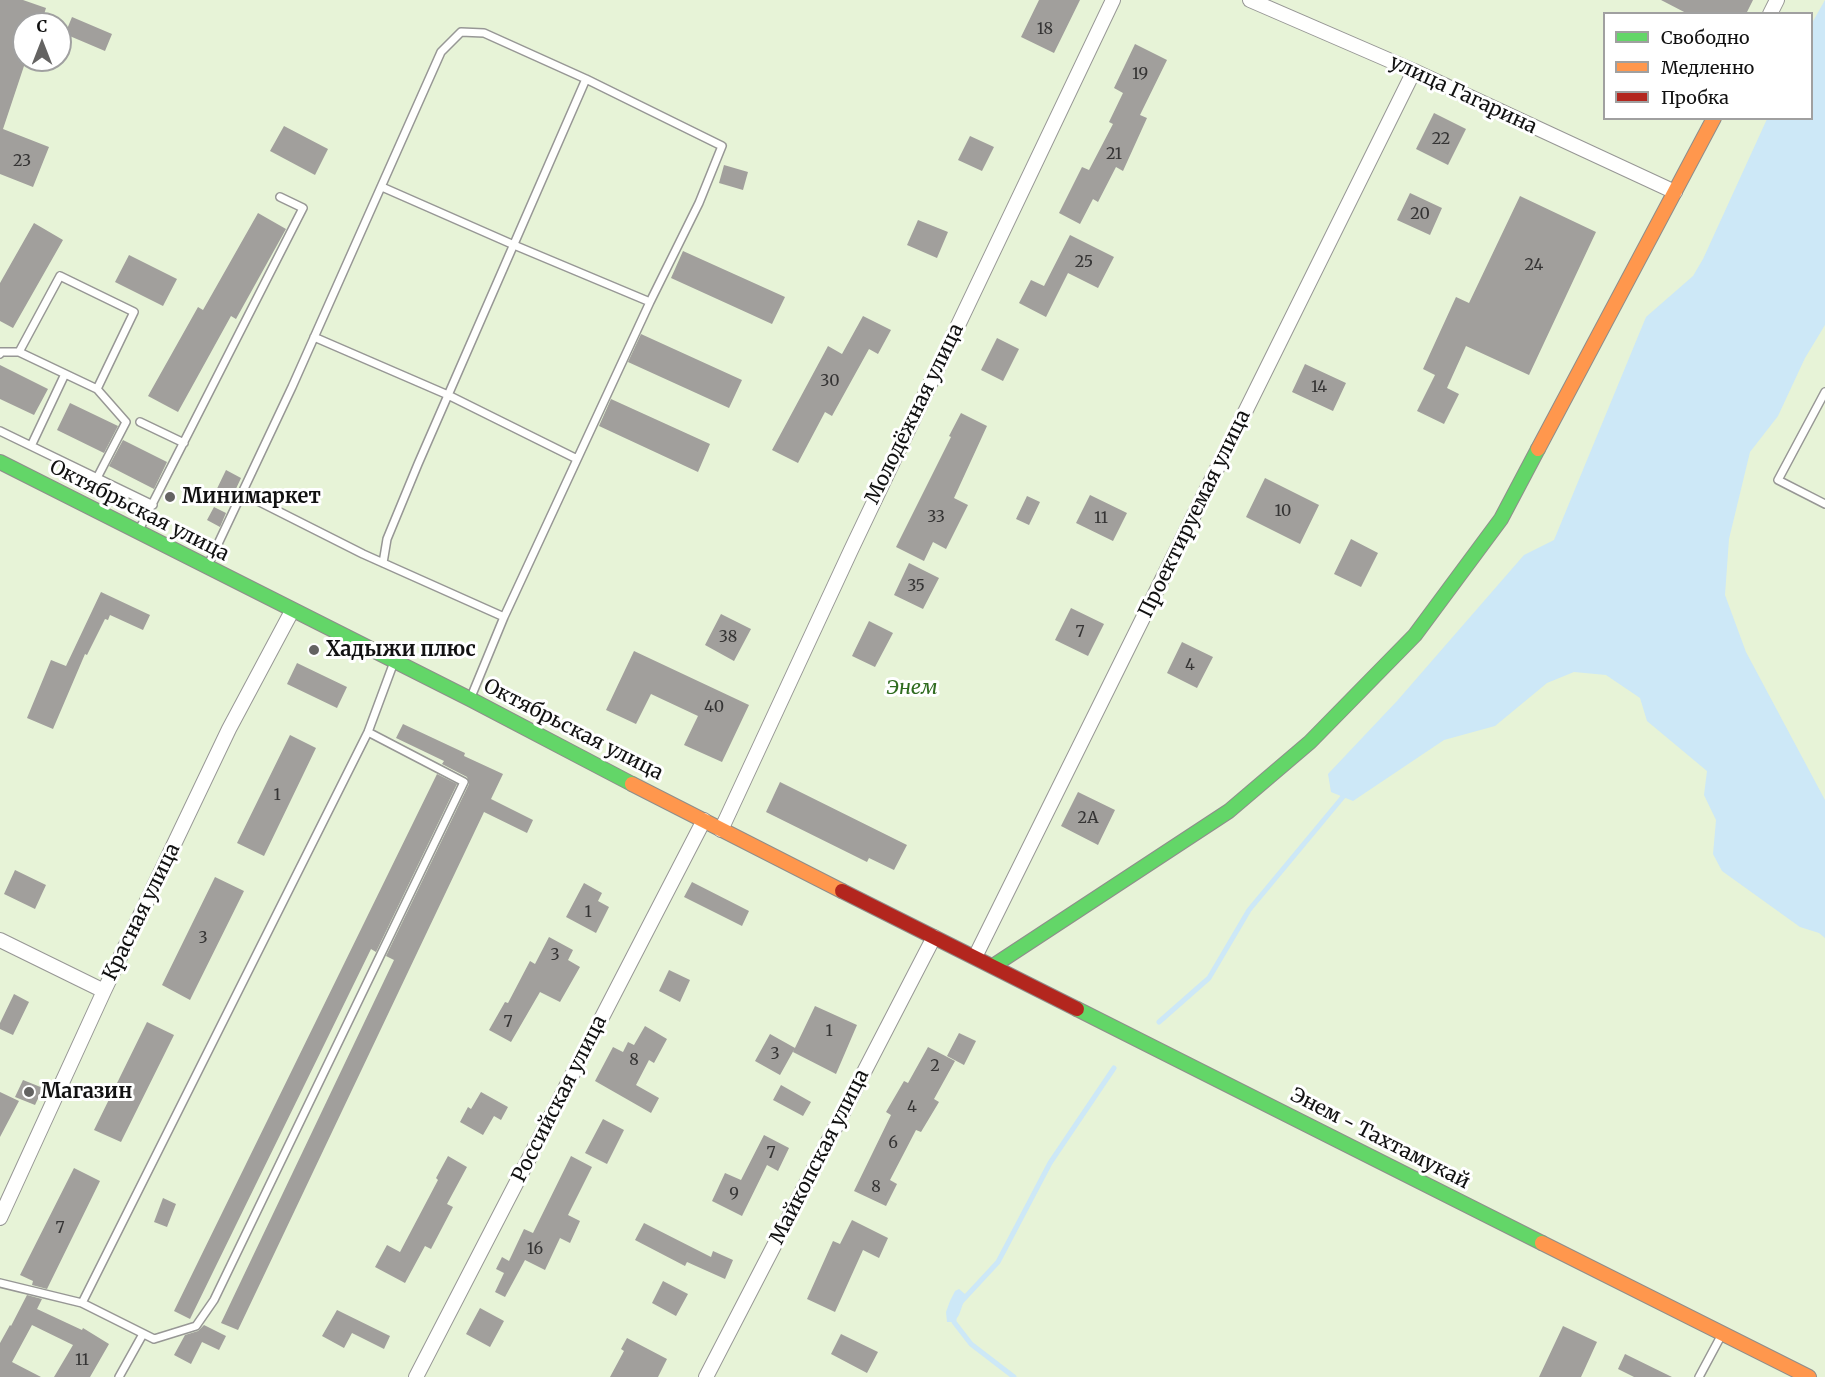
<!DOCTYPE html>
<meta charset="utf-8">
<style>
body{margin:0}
#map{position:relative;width:1825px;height:1377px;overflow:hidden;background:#fdfcf7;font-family:Merriweather,serif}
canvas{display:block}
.legend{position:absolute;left:1603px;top:12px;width:210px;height:108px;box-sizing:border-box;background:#fff;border:2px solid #a0a0a0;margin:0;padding:8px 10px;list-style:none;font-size:18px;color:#111}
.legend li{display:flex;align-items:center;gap:12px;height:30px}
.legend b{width:30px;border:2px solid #a0a0a0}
.north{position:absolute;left:12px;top:12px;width:60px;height:60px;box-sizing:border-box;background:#fff;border:2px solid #a0a0a0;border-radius:50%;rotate:0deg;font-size:16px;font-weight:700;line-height:24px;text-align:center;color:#111}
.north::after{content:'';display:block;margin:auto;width:21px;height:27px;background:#646362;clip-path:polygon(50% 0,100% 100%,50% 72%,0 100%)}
</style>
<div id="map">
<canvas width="1825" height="1377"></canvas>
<ul class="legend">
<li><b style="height:8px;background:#63d668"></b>Свободно</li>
<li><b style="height:8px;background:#ff974d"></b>Медленно</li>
<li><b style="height:8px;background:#b3261e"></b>Пробка</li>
</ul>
<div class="north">С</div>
</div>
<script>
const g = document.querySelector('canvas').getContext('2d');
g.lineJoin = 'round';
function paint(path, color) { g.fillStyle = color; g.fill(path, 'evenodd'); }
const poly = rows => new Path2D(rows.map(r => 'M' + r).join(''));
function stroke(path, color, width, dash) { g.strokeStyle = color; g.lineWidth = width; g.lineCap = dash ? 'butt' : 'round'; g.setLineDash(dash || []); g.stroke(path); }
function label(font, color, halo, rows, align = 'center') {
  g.font = font + ' Merriweather,serif'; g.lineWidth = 6; g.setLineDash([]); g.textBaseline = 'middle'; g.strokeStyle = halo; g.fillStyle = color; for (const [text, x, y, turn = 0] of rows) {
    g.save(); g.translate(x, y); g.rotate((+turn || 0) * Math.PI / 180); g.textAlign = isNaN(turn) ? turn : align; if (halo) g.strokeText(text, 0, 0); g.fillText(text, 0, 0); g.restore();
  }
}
paint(poly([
 [0,0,1825,0,1825,1377,0,1377],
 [1604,14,1812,14,1812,118,1604,118],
 [24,24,60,24,60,60,24,60]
]), '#e7f3d7');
paint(poly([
 [1825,0,1825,325,1805,358,1778,416,1750,452,1729,539,1725,595,1746,652,1825,800,1825,938,1819,933,1800,927,1722,871,1713,854,1716,820,1704,795,1707,771,1647,721,1640,698,1606,675,1574,672,1547,683,1495,726,1444,740,1353,801,1331,792,1328,774,1397,701,1524,555,1554,540,1646,317,1693,276,1703,259,1767,119,1812,118,1812,23],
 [959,1289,966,1295,959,1315,954,1322,947,1322,946,1312,950,1301,955,1291]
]), '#cde8f7');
stroke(poly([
 [1159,1022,1209,978,1249,910,1347,792],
 [960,1303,998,1262,1050,1163,1114,1068],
 [954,1316,954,1322,971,1344,1014,1377]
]), '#cde8f7', 5);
paint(poly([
 [0,0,23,0,46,8,41,24,24,24,24,60,26,60,3,129,49,147,33,187,0,174],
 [1039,0,1080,0,1054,53,1021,37],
 [1661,0,1753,0,1746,14,1688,14],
 [72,17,112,34,105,51,65,34],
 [1135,44,1167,60,1140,115,1147,118,1123,171,1116,167,1098,202,1093,199,1080,224,1059,213,1082,167,1089,170,1113,124,1109,122,1123,93,1114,88],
 [1434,113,1466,129,1448,165,1416,149],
 [284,126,328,149,315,175,270,151],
 [970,136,994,147,982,171,958,160],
 [724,165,748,172,743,190,719,183],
 [1410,193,1442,208,1430,235,1397,220],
 [1520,196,1596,232,1529,375,1466,346,1447,388,1459,394,1444,424,1417,411,1435,375,1423,369,1456,297,1469,303],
 [258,213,286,229,236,319,231,316,178,412,148,396,198,307,203,310],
 [918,220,948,232,937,258,907,245],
 [34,223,63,240,13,328,0,321,0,283],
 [1070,235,1114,257,1098,288,1068,273,1046,317,1019,303,1031,280,1044,286],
 [683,251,785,297,772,324,671,278],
 [129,255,177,279,163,306,115,282],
 [863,316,891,330,878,354,869,349,832,416,825,412,798,463,772,450,828,346,842,354],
 [641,334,742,380,729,408,628,362],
 [997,338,1019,349,1003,381,981,370],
 [1305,364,1346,383,1333,411,1292,392],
 [0,365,48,389,34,415,0,399],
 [611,399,710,444,698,472,599,426],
 [70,403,118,426,104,453,57,430],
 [961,413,987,426,954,498,968,505,946,549,933,542,924,561,896,547,951,437,949,436],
 [123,440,167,462,154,489,109,466],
 [226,470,241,478,228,506,212,499],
 [1265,478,1319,505,1300,544,1246,517],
 [1090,495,1127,513,1113,541,1076,523],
 [1027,496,1040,502,1029,525,1016,519],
 [214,507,226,513,220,527,207,520],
 [1351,539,1378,553,1361,587,1334,574],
 [909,563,939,578,923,609,894,595],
 [101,592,150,615,143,630,110,615,108,620,105,619,87,655,85,654,53,729,27,718,51,660,66,666],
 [1071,608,1104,624,1088,656,1055,640],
 [721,614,751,629,734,661,705,645],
 [869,621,893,633,875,667,852,656],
 [1182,642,1213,657,1197,688,1167,673],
 [634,651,749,705,722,762,684,745,698,716,651,694,636,724,606,710],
 [297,663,347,687,337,708,287,684],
 [403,724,465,753,464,756,503,774,491,799,533,820,527,833,484,812,238,1330,221,1323,394,960,386,956,469,784,467,777,442,764,444,761,396,738],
 [290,735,316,748,264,856,237,843],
 [437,774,457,784,376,952,371,949,190,1319,174,1311],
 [780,782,907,845,894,870,869,858,867,862,766,812],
 [1078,792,1115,810,1098,845,1061,826],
 [15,870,46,885,35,909,4,894],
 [215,877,244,891,190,1000,162,985],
 [692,882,749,911,742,926,684,897],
 [584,883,602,893,598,901,609,907,596,933,566,917],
 [549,937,573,950,568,960,580,967,560,1002,540,992,511,1042,489,1030,505,1002,508,1003,530,961,535,964],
 [669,970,690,980,680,1002,659,991],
 [14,994,29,1002,13,1035,0,1029,0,1023],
 [815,1006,857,1025,836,1074,793,1052],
 [147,1022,174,1035,121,1142,94,1130],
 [645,1026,667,1039,654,1063,649,1060,636,1085,659,1098,651,1113,595,1081,613,1047,623,1052,628,1042,634,1045],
 [959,1033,976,1041,964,1065,947,1056],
 [770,1034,795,1048,780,1075,755,1061],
 [928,1047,955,1061,934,1099,939,1102,921,1132,916,1130,890,1180,897,1184,886,1206,854,1191,891,1115,886,1112,904,1081,908,1083],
 [23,1080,43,1088,35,1105,15,1097],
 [781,1085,811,1102,803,1116,773,1100],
 [0,1092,19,1101,0,1137],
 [481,1092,508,1107,501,1120,494,1116,483,1135,460,1122,468,1107,471,1109],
 [603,1119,624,1130,607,1164,585,1153],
 [764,1135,789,1148,778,1171,767,1165,742,1216,712,1201,725,1173,741,1180],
 [448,1156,467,1167,447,1204,453,1207,431,1249,425,1246,405,1283,375,1267,387,1245,400,1252,438,1180,436,1178],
 [571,1156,592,1167,568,1215,580,1221,570,1243,560,1238,545,1270,525,1260,505,1297,495,1292,504,1273,496,1269,502,1257,509,1261,524,1229,533,1233],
 [74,1168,100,1181,47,1289,32,1285,33,1281,20,1275],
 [163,1198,176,1204,167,1227,154,1222],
 [852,1220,888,1238,879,1258,863,1250,835,1312,807,1299,833,1241,840,1244],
 [644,1223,711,1257,713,1251,733,1260,725,1279,687,1262,685,1266,635,1240],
 [663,1281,688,1294,676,1316,652,1303],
 [27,1295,42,1299,37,1309,82,1330,83,1328,109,1344,90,1377,54,1377,73,1345,32,1325,12,1362,41,1377,0,1377,0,1343,10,1325,11,1326],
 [480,1308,504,1321,490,1347,466,1334],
 [337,1310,390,1336,384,1349,352,1333,344,1348,322,1336],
 [204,1325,226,1336,219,1350,202,1342,191,1364,174,1355,185,1335,198,1331],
 [1563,1326,1597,1342,1581,1377,1539,1377],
 [841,1334,878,1352,867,1373,831,1354],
 [627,1338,667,1359,658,1377,610,1377,624,1351,621,1349],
 [1625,1354,1672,1377,1634,1377,1618,1369]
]), '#a19f9c');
const lane = poly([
 [382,187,514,245,650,302],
 [60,276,134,312,97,389,19,352,60,276],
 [314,337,448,395,577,459],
 [0,354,1,352,19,352],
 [97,389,126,422,97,478],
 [1825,392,1778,480,1825,504],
 [140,422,184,443],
 [0,431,153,505],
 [31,446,65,374],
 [242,493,363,554,504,617],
 [139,530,303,208,280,197],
 [383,563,387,539,418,464,586,79],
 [208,565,292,387,441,52,461,32,484,33,586,79,722,146,699,203,650,302,504,617,471,697],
 [0,1283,82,1303,368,732,394,662],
 [82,1303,154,1339,196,1326,214,1300,464,782,368,732],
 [119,1377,143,1334],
 [1699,1377,1721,1336]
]);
const street = poly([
 [1250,0,1414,71,1675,192],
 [1770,14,1777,0],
 [721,830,851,550,1113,0],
 [0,940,104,991],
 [975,957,1414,71],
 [0,1218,104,991,229,729,292,611],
 [416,1377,704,820],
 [706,1377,934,937]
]);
const fast = poly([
 [0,462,470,699,632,784],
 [993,966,1229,811,1310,742,1415,635,1501,519,1538,449],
 [1077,1009,1542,1243]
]);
const slow = poly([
 [1538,449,1714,118],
 [632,784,842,891],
 [1542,1243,1809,1377]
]);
const jam = poly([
 [842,891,1077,1009]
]);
stroke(lane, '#979795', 10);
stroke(street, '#979795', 16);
stroke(fast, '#8e8d8b', 16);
stroke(slow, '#8e8d8b', 16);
stroke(jam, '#8e8d8b', 16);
stroke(lane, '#fffffe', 7);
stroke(street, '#fffffe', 14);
stroke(fast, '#63d668', 14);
stroke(slow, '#ff974d', 14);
stroke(jam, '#b3261e', 14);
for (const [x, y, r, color] of [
 [170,497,6,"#646362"],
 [314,650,6,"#646362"],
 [29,1092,6,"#646362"]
]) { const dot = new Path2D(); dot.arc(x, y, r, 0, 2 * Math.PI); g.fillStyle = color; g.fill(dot); stroke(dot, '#fff', 2); }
label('16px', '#353434', null, [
 ["18",1045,29],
 ["19",1140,74],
 ["22",1441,139],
 ["21",1114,154],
 ["23",22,161],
 ["20",1420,214],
 ["25",1084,262],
 ["24",1534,265],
 ["30",830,381],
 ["14",1319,387],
 ["10",1283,511],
 ["33",936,517],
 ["11",1101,518],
 ["35",916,586],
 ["7",1080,632],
 ["38",728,637],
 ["4",1190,665],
 ["40",714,707],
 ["1",277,795],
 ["2А",1088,818],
 ["1",588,912],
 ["3",203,938],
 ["3",555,955],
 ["7",508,1022],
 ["1",829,1031],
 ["3",775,1054],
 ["8",634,1060],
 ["2",935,1066],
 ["4",912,1107],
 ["6",893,1143],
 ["7",771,1153],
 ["8",876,1187],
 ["9",734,1194],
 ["7",60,1228],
 ["16",535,1249],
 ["11",82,1360]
]);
label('20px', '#111', '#fff', [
 ["улица Гагарина",1463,95,25],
 ["Молодёжная улица",915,414,-64],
 ["Октябрьская улица",139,511,27],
 ["Проектируемая улица",1195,514,-64],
 ["Октябрьская улица",573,730,27],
 ["Красная улица",142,912,-64],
 ["Российская улица",560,1099,-63],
 ["Энем - Тахтамукай",1380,1139,27],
 ["Майкопская улица",820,1157,-63]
]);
label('bold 20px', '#111', '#fff', [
 ["Минимаркет",182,497],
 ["Хадыжи плюс",326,650],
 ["Магазин",41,1092]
], 'left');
label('italic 20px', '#2f6b1f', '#fff', [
 ["Энем",912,688]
]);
</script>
